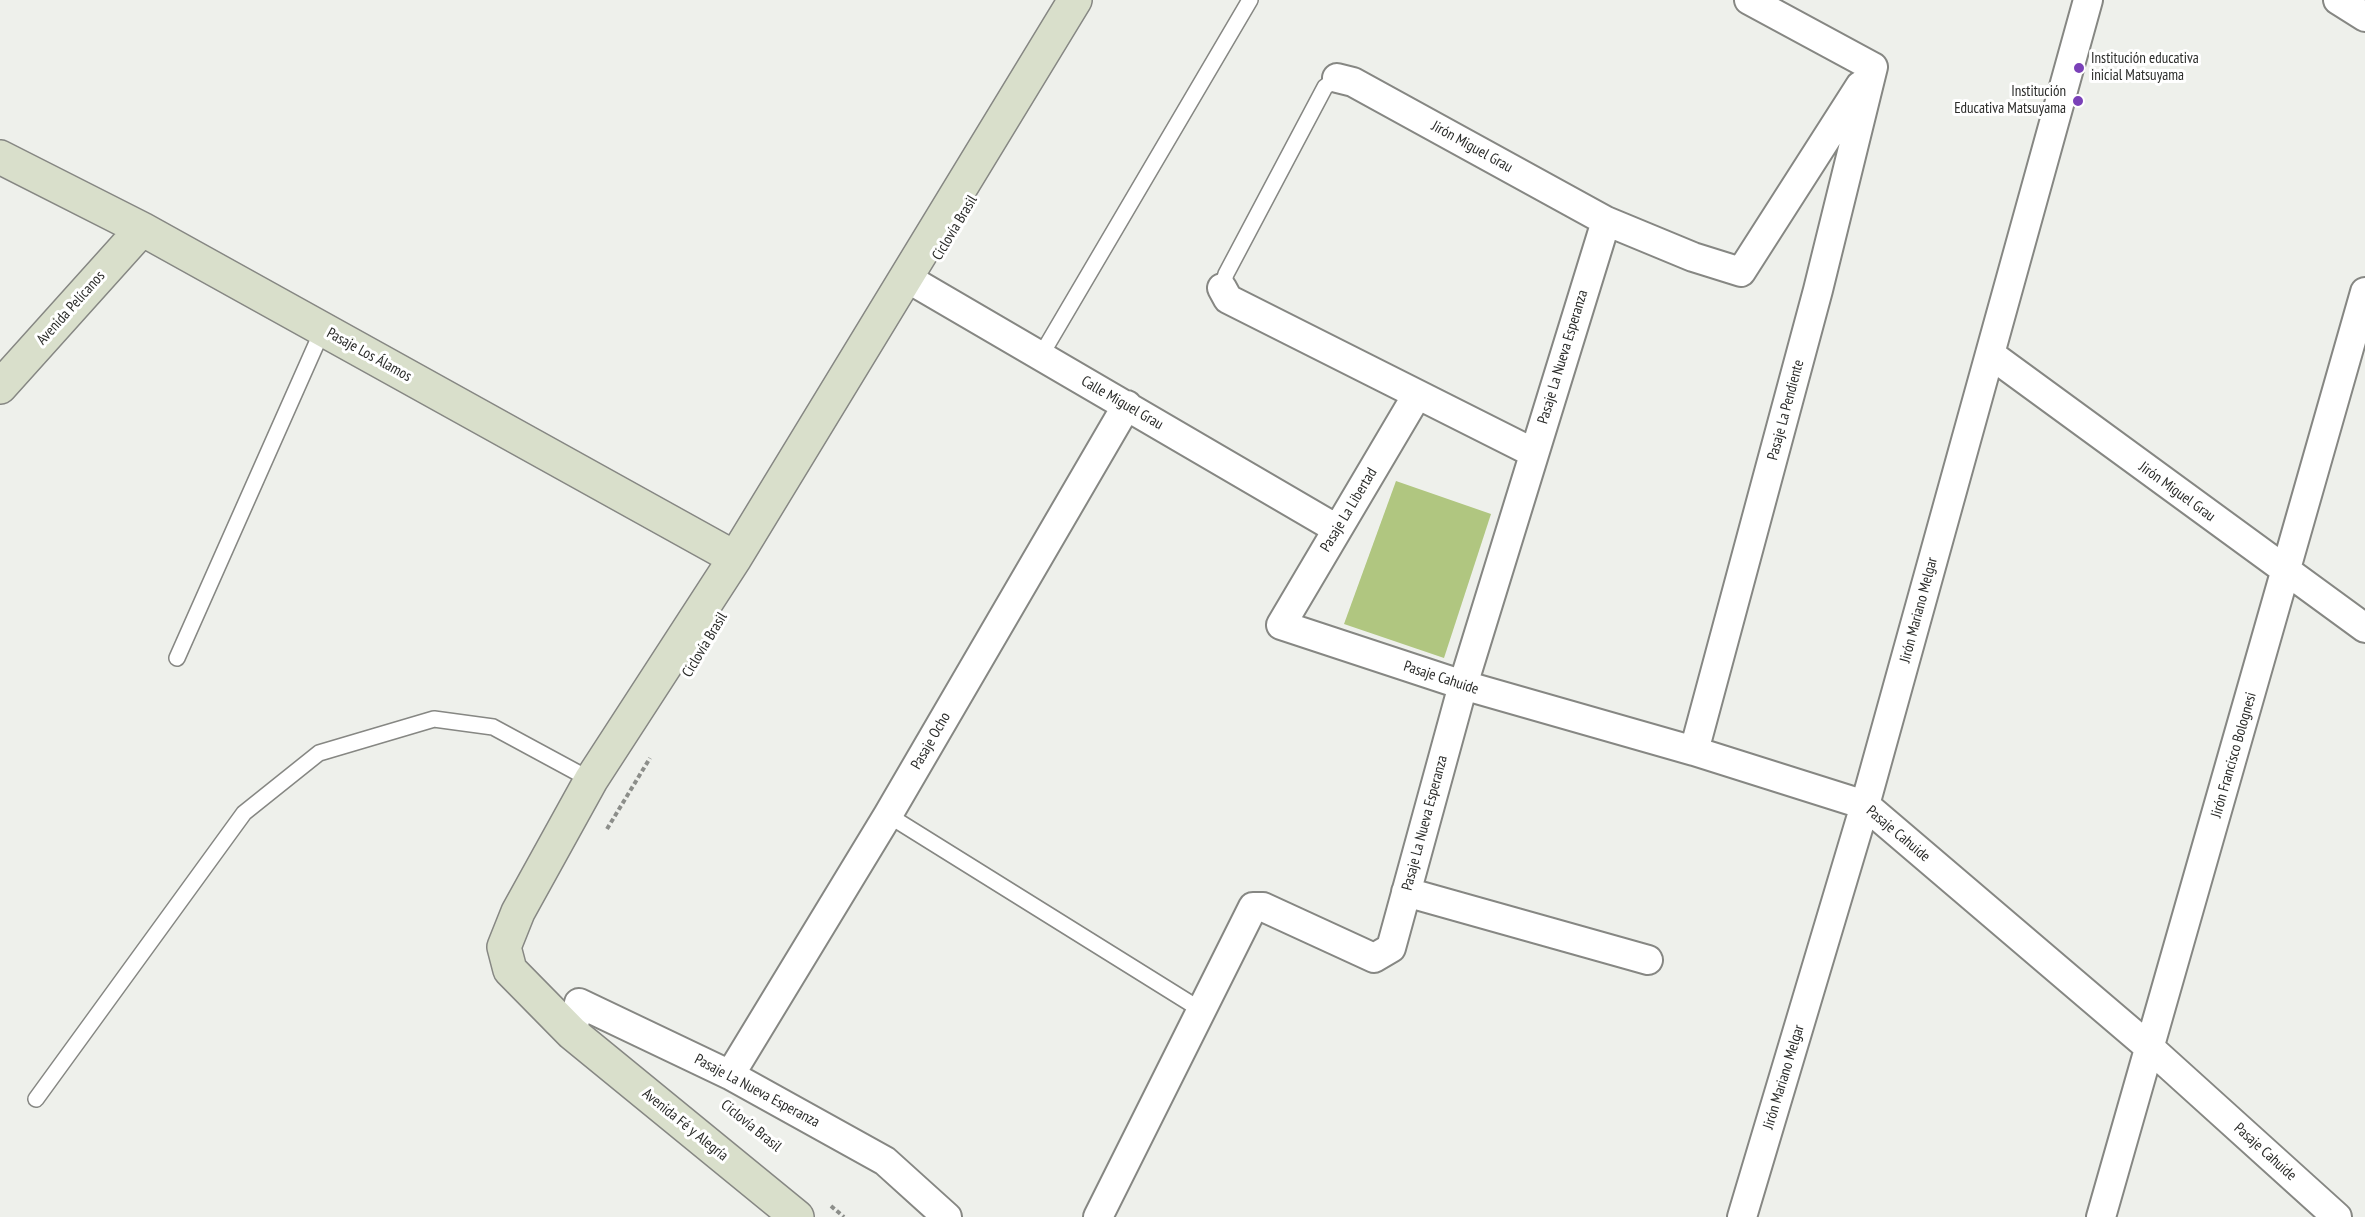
<!DOCTYPE html>
<meta charset="utf-8">
<style>
body{margin:0}
canvas{display:block;background:#eef0eb}
</style>
<canvas width="2365" height="1217"></canvas>
<script>
const g = document.querySelector('canvas').getContext('2d');
g.lineJoin = 'round';
function paint(path, color) { g.fillStyle = color; g.fill(path, 'evenodd'); }
const poly = rows => new Path2D(rows.map(r => 'M' + r).join(''));
function stroke(path, color, width, dash) { g.strokeStyle = color; g.lineWidth = width; g.lineCap = dash ? 'butt' : 'round'; g.setLineDash(dash || []); g.stroke(path); }
function label(font, color, halo, rows, align = 'center') {
  g.font = font + ' "PT Sans Narrow",sans-serif'; g.lineWidth = 6; g.setLineDash([]); g.textBaseline = 'middle'; g.strokeStyle = halo; g.fillStyle = color; for (const [text, x, y, turn = 0] of rows) {
    g.save(); g.translate(x, y); g.rotate((+turn || 0) * Math.PI / 180); g.textAlign = isNaN(turn) ? turn : align; if (halo) g.strokeText(text, 0, 0); g.fillText(text, 0, 0); g.restore();
  }
}
paint(poly([
 [1396,481,1491,514,1444,658,1344,624]
]), '#b0c680');
const lane = poly([
 [1222,288,1226,274,1325,87,1337,78],
 [1040,357,1250,0],
 [177,658,323,329],
 [888,815,1201,1010],
 [36,1099,244,813,319,753,434,719,493,727,591,780]
]);
const street = poly([
 [1749,0,1873,67],
 [2338,0,2365,17],
 [1337,78,1353,82,1606,221,1693,257,1741,272,1860,86],
 [907,278,1337,529],
 [1222,288,1228,299,1534,453],
 [1990,354,2365,628],
 [1417,395,1281,625,1463,685,1694,751,1865,805,2150,1048,2337,1217],
 [1694,751,1818,290,1873,67],
 [1406,892,1648,960],
 [572,1033,579,1003,730,1075,885,1161,947,1217],
 [730,1075,888,815,1127,405],
 [1098,1217,1253,907,1263,907,1374,958,1391,948,1463,685,1606,221],
 [1742,1217,1865,805,2088,0],
 [2101,1217,2365,292]
]);
const secondary = poly([
 [0,157,142,229,735,558],
 [0,387,142,229],
 [797,1217,572,1033,510,970,504,947,518,912,591,780,735,558,1075,0]
]);
stroke(lane, '#868783', 18);
stroke(street, '#868783', 32);
stroke(secondary, '#868783', 36);
stroke(poly([
 [607,829,650,758],
 [831,1206,844,1217]
]), '#8c8e8a', 4, [4.5, 3]);
stroke(lane, '#fff', 15);
stroke(street, '#fff', 28);
stroke(secondary, '#d9dfcb', 33);
for (const [x, y, r, color] of [
 [2079,68,6,"#7a41b8"],
 [2078,101,6,"#7a41b8"]
]) { const dot = new Path2D(); dot.arc(x, y, r, 0, 2 * Math.PI); g.fillStyle = color; g.fill(dot); stroke(dot, '#fff', 2); }
label('15px', '#2a2b29', '#fff', [
 ["Institución educativa",2091,59],
 ["inicial Matsuyama",2091,76],
 ["Institución",2066,92,"right"],
 ["Educativa Matsuyama",2066,109,"right"]
], 'left');
label('15px', '#2a2b29', '#fff', [
 ["Jirón Miguel Grau",1472,147,29],
 ["Ciclovía Brasil",955,228,-59],
 ["Avenida Pelícanos",71,308,-48],
 ["Pasaje Los Álamos",369,355,29],
 ["Pasaje La Nueva Esperanza",1563,357,-73],
 ["Calle Miguel Grau",1122,403,30],
 ["Pasaje La Pendiente",1786,410,-75],
 ["Jirón Miguel Grau",2177,492,36],
 ["Pasaje La Libertad",1349,510,-59],
 ["Jirón Mariano Melgar",1919,610,-75],
 ["Ciclovía Brasil",705,645,-59],
 ["Pasaje Cahuide",1441,678,18],
 ["Pasaje Ocho",931,741,-60],
 ["Jirón Francisco Bolognesi",2234,755,-74],
 ["Pasaje La Nueva Esperanza",1425,823,-75],
 ["Pasaje Cahuide",1898,834,40],
 ["Jirón Mariano Melgar",1784,1077,-73],
 ["Pasaje La Nueva Esperanza",757,1091,28],
 ["Avenida Fé y Alegría",685,1125,39],
 ["Ciclovía Brasil",751,1126,39],
 ["Pasaje Cahuide",2265,1152,42]
]);
</script>
